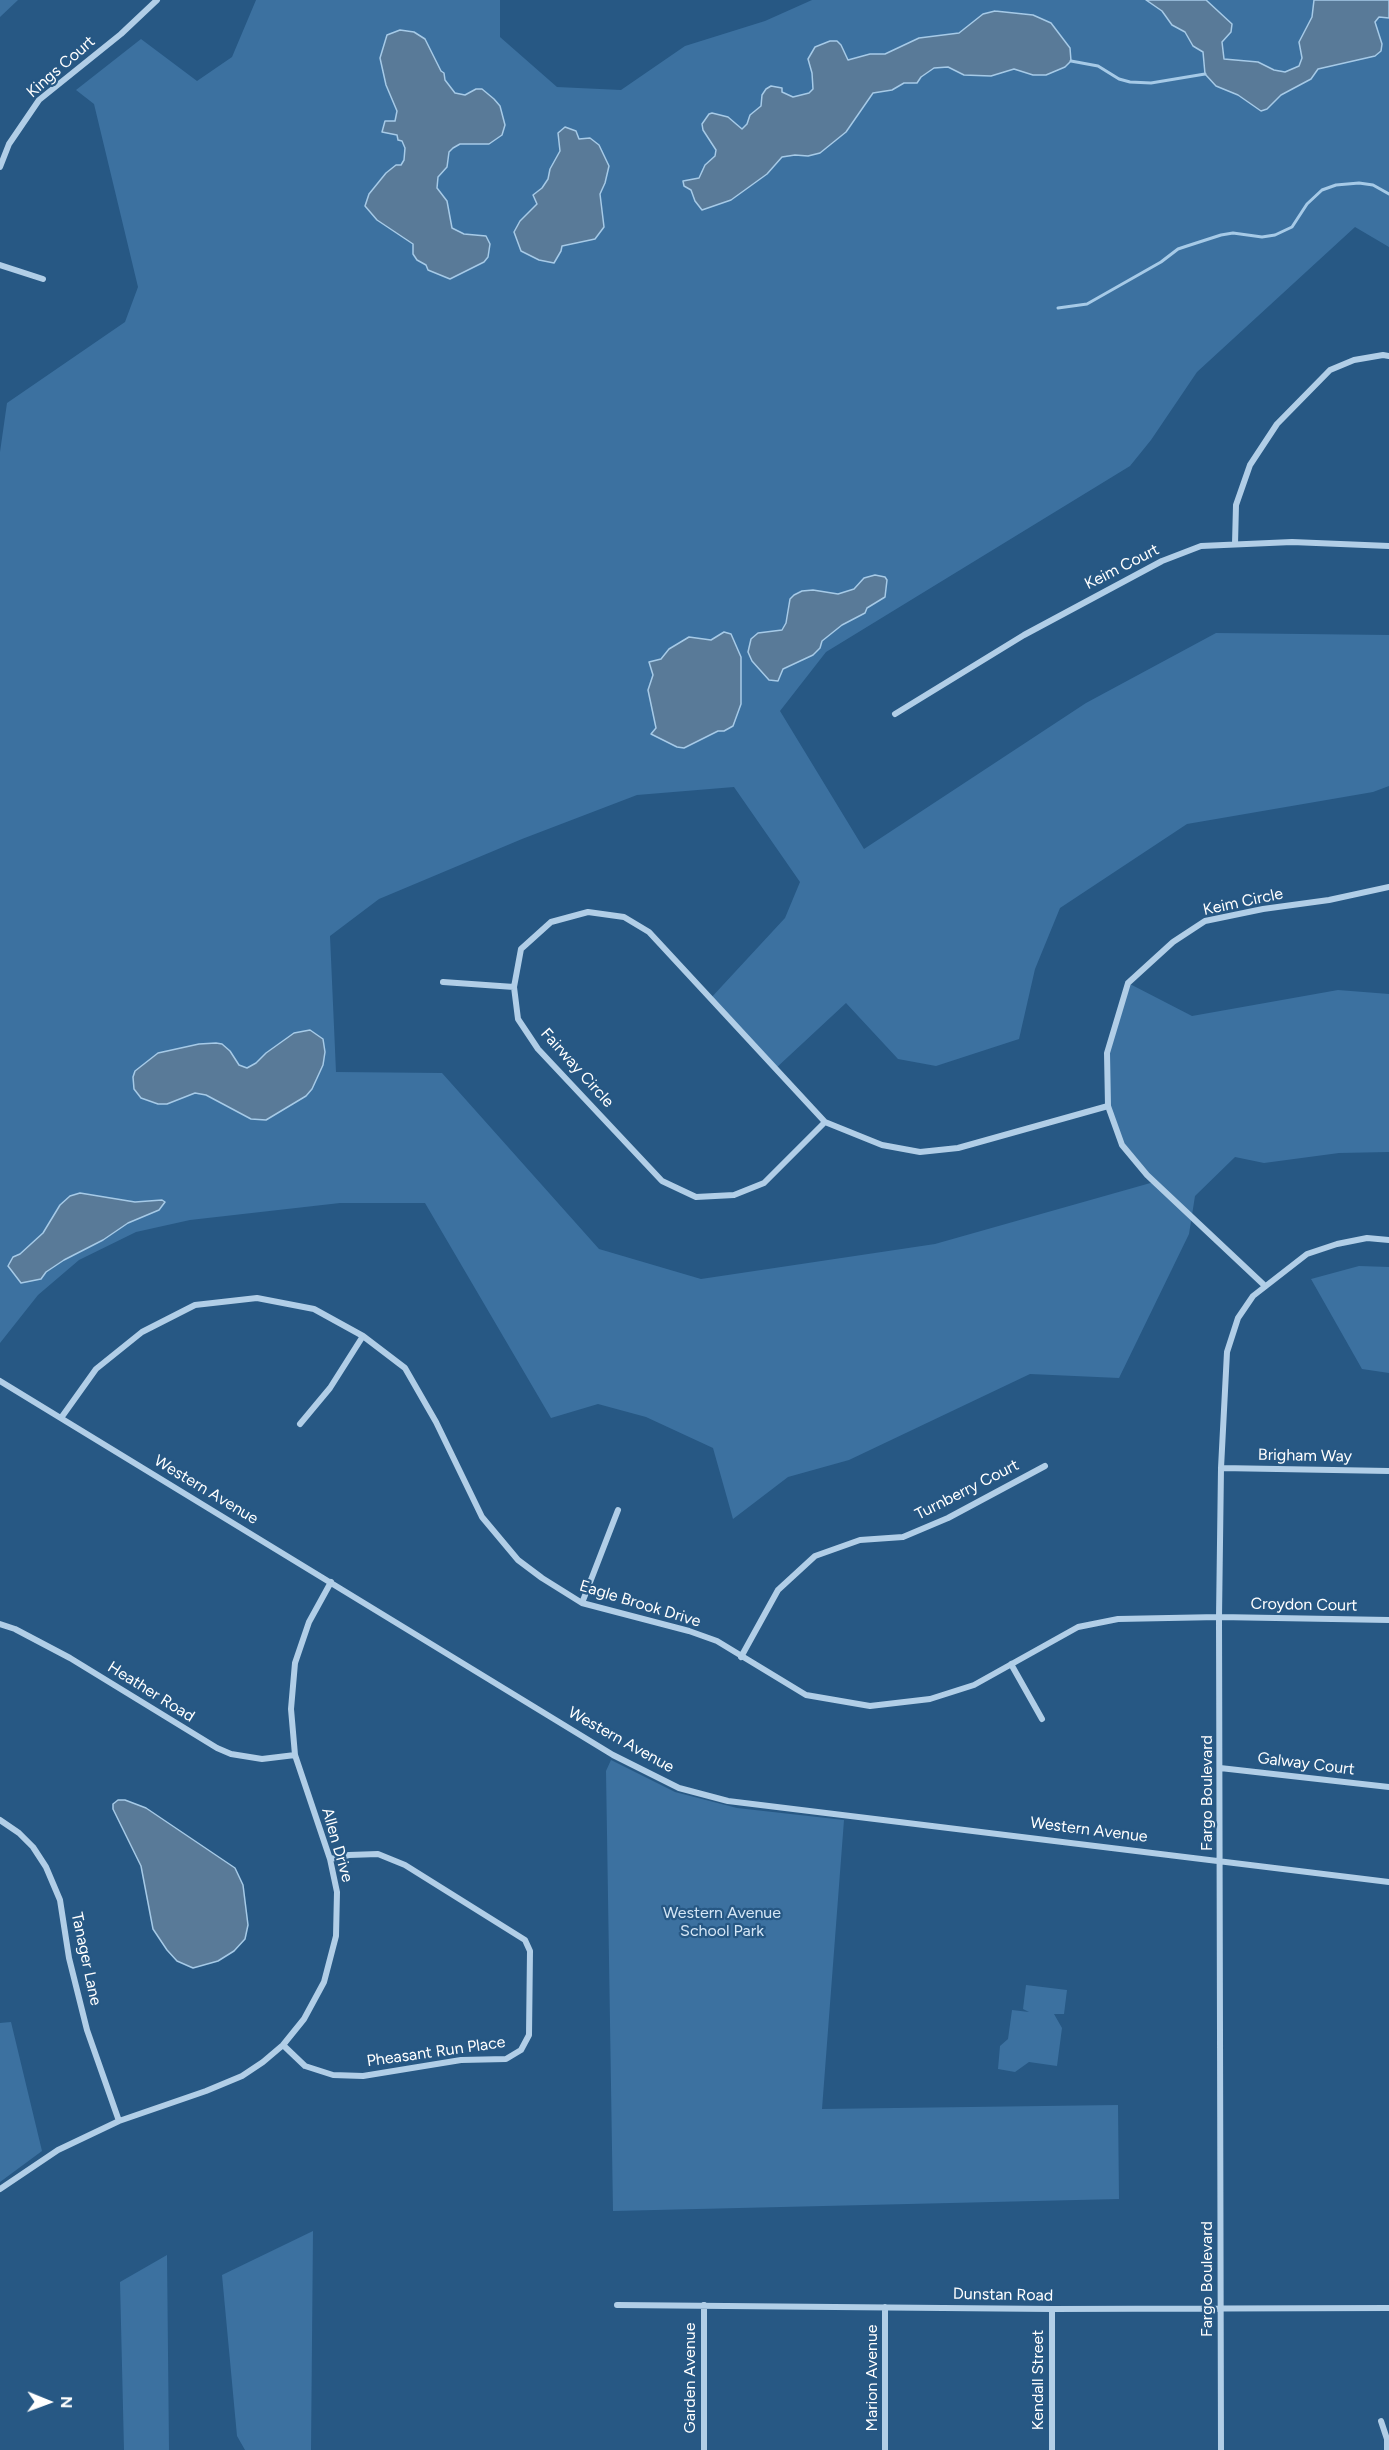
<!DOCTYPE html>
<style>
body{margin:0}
#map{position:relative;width:1389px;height:2450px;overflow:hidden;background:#275884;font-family:Figtree,sans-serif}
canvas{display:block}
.north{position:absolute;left:18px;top:2372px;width:60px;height:60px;-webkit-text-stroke:4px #275884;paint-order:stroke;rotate:91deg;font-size:16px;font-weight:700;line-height:24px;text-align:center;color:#fff}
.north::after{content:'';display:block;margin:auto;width:21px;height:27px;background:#fff;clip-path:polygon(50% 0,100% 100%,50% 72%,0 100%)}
</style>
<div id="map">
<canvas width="1389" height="2450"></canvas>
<div class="north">N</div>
</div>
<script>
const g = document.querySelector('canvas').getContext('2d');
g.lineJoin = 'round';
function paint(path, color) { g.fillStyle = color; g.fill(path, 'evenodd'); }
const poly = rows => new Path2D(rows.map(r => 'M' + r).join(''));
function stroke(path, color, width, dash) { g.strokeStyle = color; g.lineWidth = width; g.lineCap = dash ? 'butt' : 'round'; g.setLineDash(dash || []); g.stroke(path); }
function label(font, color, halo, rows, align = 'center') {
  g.font = font + ' Figtree,sans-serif'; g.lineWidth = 4.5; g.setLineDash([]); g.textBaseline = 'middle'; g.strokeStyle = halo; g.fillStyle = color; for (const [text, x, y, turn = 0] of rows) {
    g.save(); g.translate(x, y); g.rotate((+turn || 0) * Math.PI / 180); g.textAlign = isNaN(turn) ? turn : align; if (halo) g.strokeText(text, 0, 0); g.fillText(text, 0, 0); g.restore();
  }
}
paint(poly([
 [0,0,18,0,0,17],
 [256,0,500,0,500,37,557,87,621,90,685,46,765,21,812,0,1389,0,1389,247,1355,227,1197,372,1151,440,1130,466,826,652,780,711,864,849,1086,703,1216,633,1389,635,1389,786,1373,792,1187,824,1060,908,1035,969,1019,1039,936,1066,898,1059,846,1003,775,1069,710,999,785,918,800,882,734,787,637,795,522,839,379,899,330,936,336,1072,442,1073,599,1249,701,1279,935,1244,1154,1182,1122,1145,1108,1106,1107,1053,1128,983,1192,1016,1338,990,1389,994,1389,1152,1339,1153,1264,1163,1235,1157,1195,1196,1189,1234,1119,1378,1030,1374,849,1460,788,1477,733,1519,713,1448,646,1417,598,1404,551,1418,425,1203,340,1203,190,1220,136,1232,79,1260,38,1295,0,1343,0,452,7,403,125,322,138,287,94,104,76,90,141,39,197,81,232,57],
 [1359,1266,1389,1267,1389,1373,1362,1369,1311,1279],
 [611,1760,675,1792,737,1808,844,1820,822,2109,1118,2105,1119,2199,613,2211,606,1771],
 [1026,1985,1067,1990,1064,2014,1054,2014,1062,2028,1057,2066,1029,2062,1015,2072,998,2069,1000,2046,1008,2039,1012,2010,1029,2012,1023,2009],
 [11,2022,42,2151,0,2182,0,2023],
 [313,2231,311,2450,245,2450,237,2436,222,2275],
 [167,2255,169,2450,124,2450,120,2282]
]), '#3c71a0');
const water = poly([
 [1146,0,1206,0,1232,24,1231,32,1222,42,1224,59,1258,62,1274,70,1285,72,1299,66,1302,58,1299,42,1312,17,1314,0,1389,0,1389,18,1379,17,1375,22,1382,44,1381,51,1375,56,1318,69,1311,79,1281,95,1267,109,1261,111,1238,95,1216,86,1205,74,1203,52,1193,46,1185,32,1172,25,1162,11,1146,0],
 [995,11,1033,15,1051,23,1070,48,1071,61,1065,67,1046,75,1033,75,1014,69,991,76,964,75,948,67,934,68,921,77,917,83,904,83,892,90,873,93,846,132,820,153,808,156,795,155,782,157,767,174,731,200,702,210,695,201,691,190,684,186,683,181,699,178,705,165,715,156,716,150,703,130,702,124,709,114,712,113,728,117,742,129,747,124,750,115,761,106,762,95,766,89,771,86,782,88,782,92,793,97,809,93,813,89,812,73,808,59,815,47,830,41,837,41,841,45,848,60,870,54,885,54,919,38,959,33,983,14,995,11],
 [400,30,414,32,425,39,441,71,444,73,445,80,455,93,465,95,476,89,482,89,494,99,500,106,505,125,502,135,489,144,460,144,453,148,449,152,447,167,438,177,437,188,447,201,452,228,464,234,486,236,490,244,488,257,484,262,450,279,428,270,426,265,417,260,413,254,413,244,377,220,365,206,369,194,386,173,396,165,401,165,404,160,405,148,402,141,398,140,397,135,382,132,385,121,395,121,397,111,386,85,380,58,387,35,400,30],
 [565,127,576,131,579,139,590,138,599,145,609,166,605,183,600,194,604,227,595,239,562,246,561,251,554,263,539,260,521,251,514,232,520,221,537,204,533,195,542,188,548,179,550,169,560,151,558,133,565,127],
 [875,575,885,577,887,580,885,597,867,608,865,613,842,625,822,641,820,648,813,655,783,669,778,681,769,680,752,661,748,652,751,639,758,633,782,630,786,623,790,599,794,595,802,591,813,590,838,594,854,589,864,578,875,575],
 [724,632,731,634,741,657,741,704,733,726,724,731,718,731,684,748,677,747,651,734,656,728,648,690,653,675,649,662,661,659,669,649,689,637,711,640,724,632],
 [310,1030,323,1039,325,1052,323,1065,312,1089,306,1096,266,1120,251,1119,206,1095,195,1093,167,1104,158,1104,141,1098,134,1089,133,1077,135,1071,158,1053,199,1044,216,1043,222,1044,230,1051,239,1065,247,1068,256,1063,266,1053,294,1033,310,1030],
 [80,1193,135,1202,162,1200,165,1202,159,1210,128,1223,103,1240,64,1260,46,1272,41,1279,21,1283,8,1266,13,1257,20,1254,43,1233,60,1205,70,1196,80,1193],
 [118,1800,125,1800,146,1808,235,1868,243,1885,248,1925,245,1939,234,1951,218,1961,193,1968,177,1961,167,1950,153,1929,141,1866,113,1809,113,1804,118,1800]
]);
paint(water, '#597a98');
stroke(water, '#a6cae7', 1.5);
stroke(poly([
 [1071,61,1098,66,1119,79,1130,82,1151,83,1205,74],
 [1058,308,1087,304,1161,262,1178,249,1187,246,1221,235,1233,233,1262,237,1275,235,1292,227,1307,204,1322,190,1336,185,1359,183,1373,185,1389,194]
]), '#a6cae7', 3);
stroke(poly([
 [0,167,9,144,39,100,121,34,157,0],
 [0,265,43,279],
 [1235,544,1236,505,1250,465,1277,424,1330,370,1354,360,1383,355,1389,356],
 [895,714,1024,635,1162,561,1201,546,1292,542,1389,546],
 [443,982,514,987],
 [825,1122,764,1183,734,1195,696,1197,662,1181,538,1049,518,1019,514,987,521,949,551,922,588,912,624,917,649,932,825,1122,882,1145,920,1152,958,1148,1108,1106],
 [1264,1285,1147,1175,1122,1145,1108,1106,1107,1053,1128,983,1173,942,1205,921,1263,909,1329,900,1389,887],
 [0,1381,613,1755,679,1788,728,1801,1389,1882],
 [61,1418,96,1369,142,1332,195,1305,257,1298,314,1309,363,1336,405,1368,436,1422,482,1517,518,1560,542,1578,582,1603,689,1631,717,1641,806,1695,870,1706,930,1699,974,1685,1078,1627,1118,1619,1219,1617,1389,1620],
 [300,1424,330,1388,363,1336],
 [1221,1468,1389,1471],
 [582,1603,618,1510],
 [0,1624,15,1629,70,1658,217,1748,231,1754,262,1759,295,1755],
 [741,1657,778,1590,815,1556,860,1540,903,1537,948,1518,1045,1466],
 [1011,1664,1042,1719],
 [1220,1768,1389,1787],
 [0,1820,19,1833,33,1847,46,1867,60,1900,69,1958,87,2030,119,2121],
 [283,2045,305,2066,333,2075,363,2076,461,2060,506,2059,521,2050,529,2035,530,1951,525,1940,405,1865,378,1854,349,1855,330,1859],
 [0,2189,58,2150,119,2121,206,2091,242,2076,263,2062,283,2045,304,2019,324,1982,336,1936,337,1892,330,1859,295,1755,291,1709,295,1663,309,1622,331,1582],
 [617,2305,1052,2309,1389,2308],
 [704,2305,704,2450],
 [885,2307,885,2450],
 [1052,2309,1052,2450],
 [1381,2421,1387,2439,1387,2450],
 [1221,2450,1219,1617,1221,1468,1227,1352,1238,1318,1253,1296,1307,1254,1337,1244,1367,1238,1389,1240]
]), '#b1cee7', 6);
label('16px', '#fff', '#275884', [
 ["Kings Court",61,67,-41],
 ["Keim Court",1122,567,-27],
 ["Keim Circle",1243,902,-12],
 ["Fairway Circle",577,1068,48],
 ["Brigham Way",1305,1456,1],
 ["Western Avenue",206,1490,31],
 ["Turnberry Court",967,1490,-27],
 ["Eagle Brook Drive",640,1604,17],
 ["Croydon Court",1304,1605,1],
 ["Heather Road",151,1692,32],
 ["Western Avenue",621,1740,29],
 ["Galway Court",1306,1764,7],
 ["Fargo Boulevard",1207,1793,-90],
 ["Western Avenue",1089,1830,7],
 ["Allen Drive",337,1845,74],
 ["Tanager Lane",86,1959,78],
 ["Pheasant Run Place",436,2052,-8],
 ["Fargo Boulevard",1207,2279,-90],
 ["Dunstan Road",1003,2295,1],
 ["Garden Avenue",690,2378,-90],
 ["Marion Avenue",872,2378,-90],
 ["Kendall Street",1038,2380,-90]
]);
label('16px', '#d4e6f6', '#275884', [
 ["Western Avenue",722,1913],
 ["School Park",722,1931]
]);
</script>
